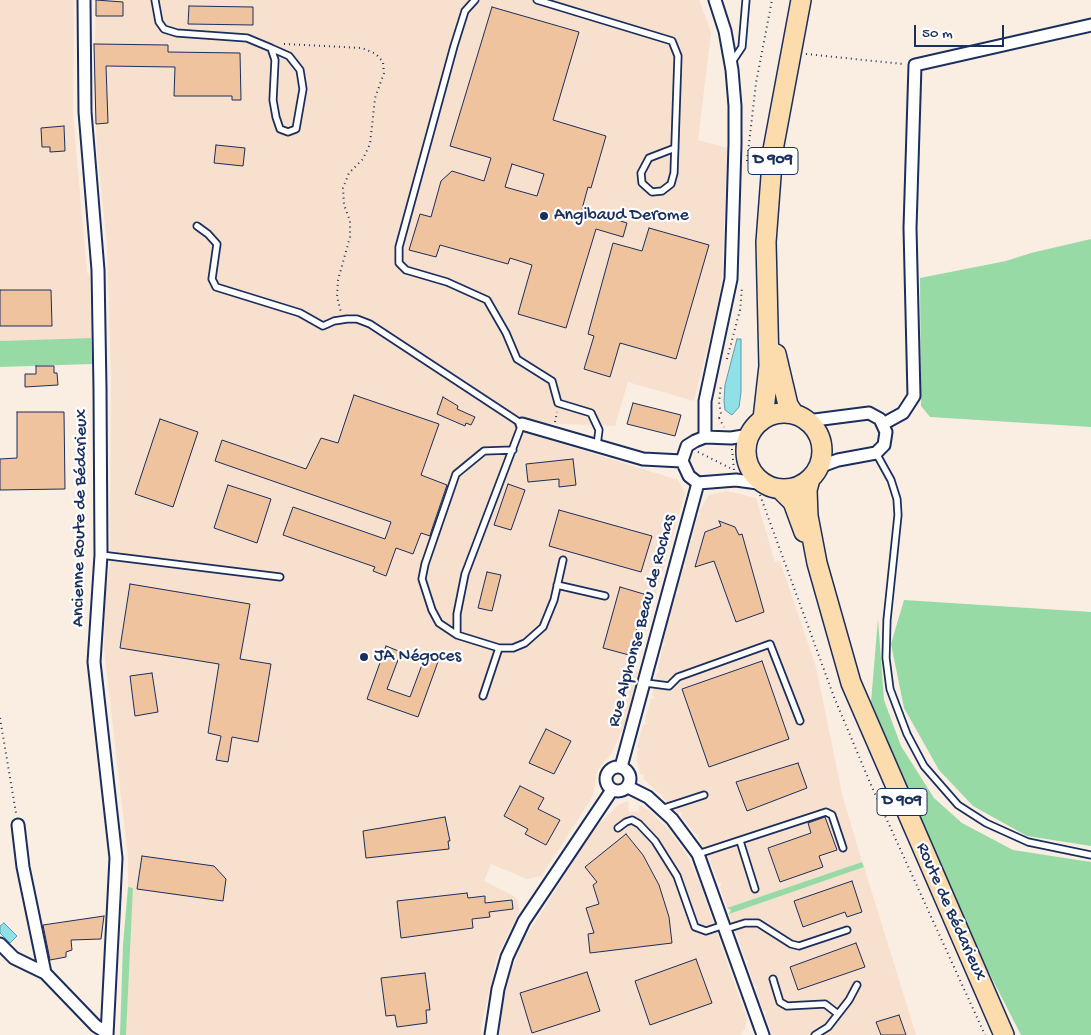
<!DOCTYPE html>
<meta charset="utf-8">
<style>
body{margin:0}
#map{position:relative;width:1091px;height:1035px;overflow:hidden;background:#faede2;font-family:"Gochi Hand",sans-serif}
canvas{display:block}
.scale{position:absolute;left:914px;top:25px;width:90px;height:22px;box-sizing:border-box;border:2px solid #1b2f5e;border-top:0;padding-left:6px;font-size:15px;line-height:18px;white-space:nowrap;color:#1b2f5e;-webkit-text-stroke:4px #fff;paint-order:stroke}
</style>
<div id="map">
<canvas width="1091" height="1035"></canvas>
<div class="scale">50 m</div>
</div>
<script>
const g = document.querySelector('canvas').getContext('2d');
g.lineJoin = 'round';
function paint(path, color) { g.fillStyle = color; g.fill(path, 'evenodd'); }
const poly = rows => new Path2D(rows.map(r => 'M' + r).join(''));
function stroke(path, color, width, dash) { g.strokeStyle = color; g.lineWidth = width; g.lineCap = dash ? 'butt' : 'round'; g.setLineDash(dash || []); g.stroke(path); }
function label(font, color, halo, rows, align = 'center') {
  g.font = font + ' "Gochi Hand",sans-serif'; g.lineWidth = 4.5; g.setLineDash([]); g.textBaseline = 'middle'; g.strokeStyle = halo; g.fillStyle = color; for (const [text, x, y, turn = 0] of rows) {
    g.save(); g.translate(x, y); g.rotate((+turn || 0) * Math.PI / 180); g.textAlign = isNaN(turn) ? turn : align; if (halo) g.strokeText(text, 0, 0); g.fillText(text, 0, 0); g.restore();
  }
}
paint(poly([
 [0,0,74,0,73,115,87,272,90,278,91,338,0,341],
 [96,0,699,0,711,32,698,140,727,148,722,277,716,313,694,401,628,382,615,426,542,423,540,437,678,480,685,493,634,670,639,672,626,722,611,754,597,771,593,796,541,876,527,879,491,864,484,881,512,895,518,900,519,912,497,956,481,1027,481,1035,126,1035,133,888,128,887,128,858,104,648,105,596,110,564,111,376,107,244,97,150,94,81],
 [727,491,756,498,775,562,780,561,816,667,842,794,862,862,727,908,720,887,722,883,719,883,710,862,712,858,709,858,698,838,699,835,695,834,681,816,682,812,678,813,662,797,663,794,659,794,643,778,644,775,640,774,637,761,637,751,640,750,637,747,643,725,647,724,645,721,651,699,655,698,652,695,657,673,660,672,658,668,663,646,666,645,663,642,668,620,671,619,669,615,676,594,679,593,677,589,683,567,686,567,684,563,691,541,694,540,692,537,698,515,701,515,699,511,709,495],
 [628,801,629,812,639,811,639,805,647,809,669,830,687,855,699,881,744,1011,747,1019,745,1029,740,1035,499,1035,502,1006,511,971,523,941,595,828,618,805],
 [864,867,916,1035,772,1035,765,1015,767,1012,763,1011,756,989,758,987,754,985,747,964,749,960,745,960,738,938,740,936,736,934,729,914]
]), '#f7e0ce');
paint(poly([
 [1091,239,1091,427,930,417,921,406,920,278,1006,261,1031,253],
 [91,338,92,364,0,367,0,341],
 [904,600,1091,612,1091,846,1027,836,973,806,939,770,904,708,891,644],
 [878,619,884,700,901,746,934,798,962,823,1013,850,1091,862,1091,1035,1021,1035,981,957,871,702],
 [862,862,864,867,729,914,731,910,727,908],
 [128,887,133,888,126,1035,120,1035,123,945]
]), '#98daa6');
const water = poly([
 [737,339,741,339,741,392,739,407,732,415,725,410,724,401,725,385,737,339],
 [4,923,17,936,10,943,0,933,0,926,4,923]
]);
paint(water, '#8fe0e7');
stroke(water, '#6199b0', 1);
const building = poly([
 [96,0,123,2,123,16,96,16,96,0],
 [189,6,253,7,253,25,188,24,189,6],
 [492,7,579,32,553,120,606,136,591,188,588,187,582,209,627,223,623,237,596,229,566,328,518,314,532,265,510,258,508,264,440,245,436,257,409,250,420,214,431,217,441,181,452,171,484,181,491,158,450,146,492,7],
 [512,164,544,174,537,196,505,187,512,164],
 [94,44,168,45,168,52,240,53,241,100,232,100,232,96,174,96,175,67,106,66,108,123,96,124,94,44],
 [64,126,65,151,50,152,50,147,42,147,41,128,64,126],
 [216,145,245,148,243,166,214,163,216,145],
 [649,228,709,245,676,359,620,343,610,377,584,369,594,336,588,334,613,243,642,251,649,228],
 [0,290,51,290,52,326,0,326,0,290],
 [36,366,54,366,54,373,57,373,58,385,25,387,25,374,36,374,36,366],
 [354,395,439,424,421,475,447,485,431,532,430,536,421,533,413,554,396,548,386,576,373,571,375,567,283,535,293,507,385,539,391,522,215,461,222,440,306,469,321,438,338,443,354,395],
 [443,397,458,406,457,409,475,417,471,425,466,423,465,426,437,414,443,397],
 [633,403,681,415,675,436,627,424,633,403],
 [17,412,64,412,65,489,0,490,0,459,17,458,17,412],
 [160,419,198,432,173,507,135,494,160,419],
 [573,459,576,485,559,487,559,479,528,482,526,464,573,459],
 [508,484,525,490,511,530,494,525,508,484],
 [228,485,271,499,257,543,214,528,228,485],
 [559,510,652,536,641,572,549,546,559,510],
 [719,521,735,527,739,535,742,534,764,612,736,622,714,561,695,567,705,532,721,526,719,521],
 [487,572,501,575,492,611,478,608,487,572],
 [130,584,250,604,240,659,271,664,258,742,232,737,228,762,216,760,221,736,208,733,219,664,120,648,130,584],
 [620,587,647,595,629,655,603,648,620,587],
 [386,646,401,652,387,689,410,697,426,654,439,659,418,717,367,699,386,646],
 [762,661,789,739,709,767,682,689,762,661],
 [152,673,158,712,135,716,130,676,152,673],
 [546,729,571,741,554,774,529,763,546,729],
 [798,763,807,788,747,811,736,782,798,763],
 [520,786,544,798,538,809,560,820,546,845,525,834,528,829,504,816,520,786],
 [445,817,450,841,448,841,449,849,366,858,363,831,445,817],
 [825,817,837,850,819,856,823,867,780,882,768,848,811,833,808,823,825,817],
 [626,834,643,855,659,885,669,917,672,943,590,953,588,934,594,933,586,908,599,904,593,885,597,882,585,867,626,834],
 [142,856,214,866,226,879,223,901,137,889,142,856],
 [852,881,862,912,847,917,845,912,803,927,794,901,852,881],
 [467,893,468,898,485,896,485,903,512,900,513,909,489,912,490,917,472,919,473,928,401,938,397,901,467,893],
 [104,916,101,939,71,940,72,950,66,952,66,957,50,960,43,925,104,916],
 [856,943,865,967,798,990,790,967,856,943],
 [696,959,712,1003,650,1025,635,981,696,959],
 [587,972,600,1011,532,1033,520,993,587,972],
 [425,973,430,1010,426,1010,427,1023,397,1027,395,1015,386,1016,381,978,425,973],
 [899,1015,906,1035,881,1035,876,1022,899,1015]
]);
paint(building, '#efc39e');
stroke(building, '#1b2f5e', 1);
const service = poly([
 [155,0,159,22,164,29,177,33,247,38,271,48,289,56,300,70,303,89,296,129,288,132,280,129,276,117,273,100,275,60,271,48],
 [475,0,465,11,454,46,399,247,399,263,406,270,447,282,487,300,506,333,517,359,552,381,558,403,591,413,599,430,597,445],
 [537,0,672,41,678,56,674,173,671,184,662,191,652,192,642,183,641,173,649,158,675,148],
 [732,62,742,47,746,0],
 [197,226,208,234,217,244,212,279,216,287,300,313,323,326,334,321,347,319,357,319,370,324,522,424,465,574,457,614,457,635],
 [513,450,484,451,456,474,425,564,422,579,432,610,439,623,457,635,499,648,513,648,525,643,543,627,554,600,563,560],
 [876,453,891,480,897,499,898,515,887,620,886,658,890,689,907,734,924,766,958,805,986,823,1028,842,1091,855],
 [101,555,280,577],
 [557,585,605,596],
 [646,683,669,686,678,677,770,644,800,721],
 [483,696,499,648],
 [661,809,704,795],
 [618,828,626,822,632,820,639,824,655,841,677,876,695,927,706,931,724,925],
 [740,841,755,889],
 [698,854,826,812,832,815,843,848],
 [726,929,745,923,758,923,791,944,799,946,847,930],
 [773,979,780,1002,787,1006,825,1004,838,1014],
 [815,1035,828,1027,849,1000,857,985]
]);
const minor = poly([
 [84,0,85,112,98,270,100,389,101,555,94,662,116,858,107,1035],
 [807,421,869,413,880,419,886,432,884,445,876,453,838,460,819,467],
 [522,424,643,459,682,461],
 [883,424,903,413,914,396,910,228,915,65,1091,25],
 [750,435,731,438,705,437,695,441,687,446,682,461,689,476,698,483,736,480,765,484],
 [705,437,705,401,731,279,735,144,735,106,732,70,725,31,715,0],
 '606 779a12 12 0 1 1 24 0a12 12 0 1 1-24 0Z',
 [621,767,698,483],
 [628,787,648,797,672,819,698,854,763,1035],
 [18,825,23,867,45,973],
 [0,944,14,958,45,973,96,1026,107,1033],
 [491,1035,498,989,507,957,524,921,612,790]
]);
const primary = poly([
 [776,354,788,405,794,414],
 '746 451a38 38 0 1 1 76 0a38 38 0 1 1-76 0Z',
 [763,419,769,366,766,242,773,150,801,0],
 [810,479,807,490,808,516,817,563,851,683,1004,1035],
 [780,489,793,502,804,532]
]);
stroke(service, '#1b2f5e', 9);
stroke(minor, '#1b2f5e', 15);
stroke(primary, '#1b2f5e', 22);
stroke(poly([
 [284,44,362,48,376,54,383,62,384,73,375,98,370,144,363,159,349,173,343,188,344,205,350,221,350,237,338,280,337,297,341,312],
 [806,54,903,64],
 [747,161,756,83,772,0],
 [727,359,740,310,742,288],
 [719,418,724,427],
 [719,418,721,414,719,402,721,385],
 [555,422,557,412],
 [732,449,734,470],
 [698,452,730,468],
 [760,495,834,697,871,785,985,1035],
 [0,718,16,813]
]), '#1b2f5e', 2, [1, 4]);
stroke(service, '#fff', 5.5);
stroke(minor, '#fff', 11);
stroke(primary, '#fcdcac', 19);
for (const [x, y, r, color] of [
 [544,216,5,"#1b2f5e"],
 [364,657,5,"#1b2f5e"]
]) { const dot = new Path2D(); dot.arc(x, y, r, 0, 2 * Math.PI); g.fillStyle = color; g.fill(dot); stroke(dot, '#fff', 2); }
for (const [x, y, w] of [
 [773,161,50],
 [902,802,50]
]) { const box = new Path2D(); box.roundRect(x - w / 2, y - 13.5, w, 27, 4); g.fillStyle = '#fff'; g.fill(box); stroke(box, '#1b2f5e', 1); }
label('bold 16px', '#1b2f5e', null, [
 ["D 909",773,161],
 ["D 909",902,802]
]);
label('18px', '#1b2f5e', '#fff', [
 ["Angibaud Derome",554,216],
 ["JA Négoces",374,657]
], 'left');
label('18px', '#1b2f5e', '#fff', [
 ["Ancienne Route de Bédarieux",81,518,-89],
 ["Rue Alphonse Beau de Rochas",643,621,-75],
 ["Route de Bédarieux",950,912,66]
]);
</script>
